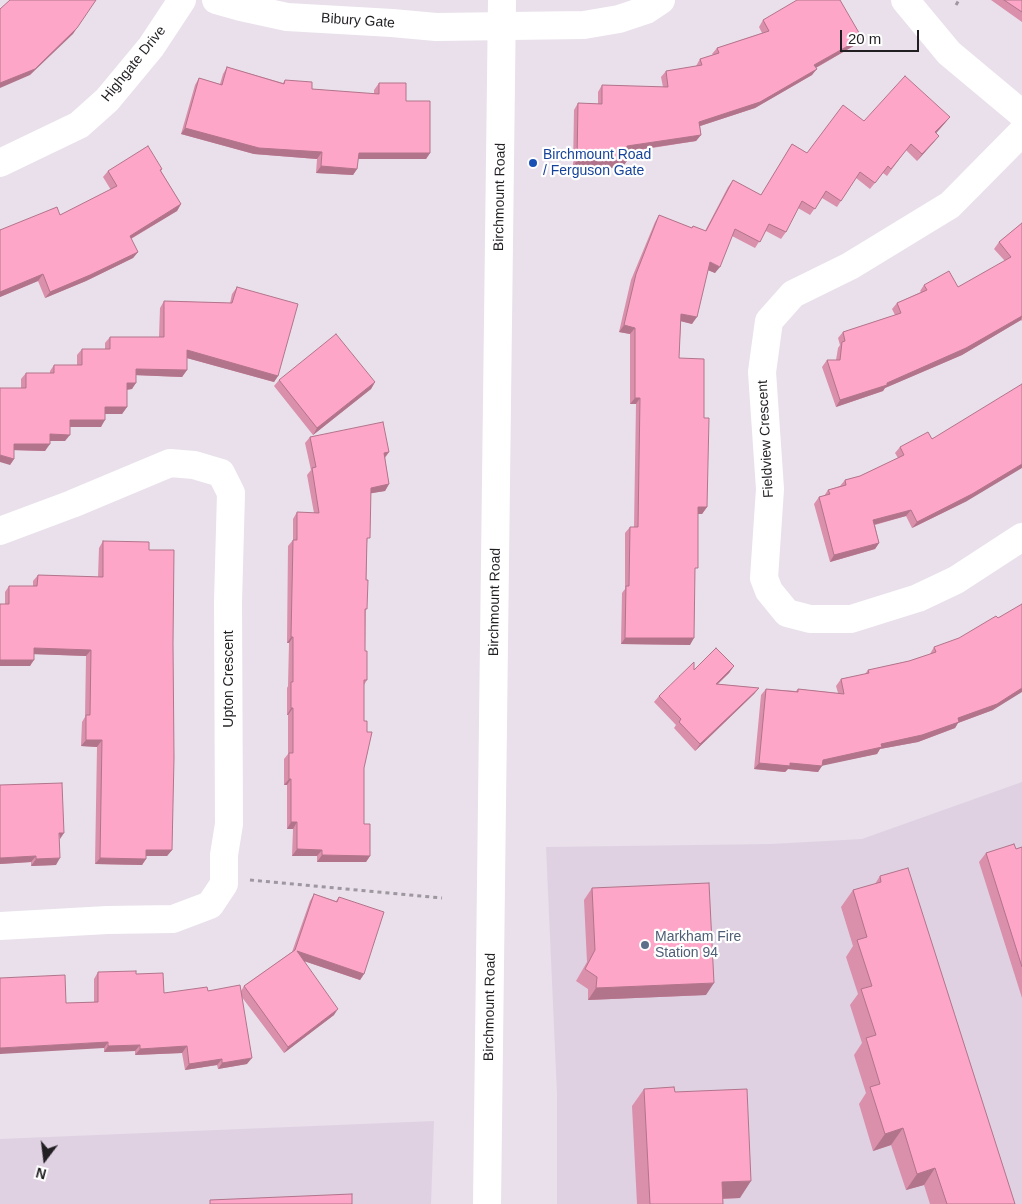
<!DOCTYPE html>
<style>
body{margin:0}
#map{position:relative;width:1022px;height:1204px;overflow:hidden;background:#e9e0eb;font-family:Helvetica,sans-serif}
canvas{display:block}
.north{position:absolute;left:20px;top:1134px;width:50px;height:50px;-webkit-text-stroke:4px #fff;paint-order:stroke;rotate:195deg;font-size:14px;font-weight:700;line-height:20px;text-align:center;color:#221f23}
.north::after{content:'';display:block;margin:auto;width:18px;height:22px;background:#221f23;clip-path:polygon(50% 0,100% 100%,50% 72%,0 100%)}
.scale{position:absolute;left:840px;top:30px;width:79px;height:22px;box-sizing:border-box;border:2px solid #221f23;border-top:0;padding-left:6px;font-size:15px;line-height:18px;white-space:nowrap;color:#221f23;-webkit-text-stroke:4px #fff;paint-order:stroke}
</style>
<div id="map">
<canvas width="1022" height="1204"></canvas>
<div class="north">N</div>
<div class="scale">20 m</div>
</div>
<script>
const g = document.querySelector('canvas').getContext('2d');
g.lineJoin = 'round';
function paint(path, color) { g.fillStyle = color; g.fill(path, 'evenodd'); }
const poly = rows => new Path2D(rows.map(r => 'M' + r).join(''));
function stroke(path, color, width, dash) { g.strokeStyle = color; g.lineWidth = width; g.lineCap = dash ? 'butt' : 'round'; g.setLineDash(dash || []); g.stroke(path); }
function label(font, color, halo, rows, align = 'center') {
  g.font = font + ' Helvetica,sans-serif'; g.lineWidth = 4.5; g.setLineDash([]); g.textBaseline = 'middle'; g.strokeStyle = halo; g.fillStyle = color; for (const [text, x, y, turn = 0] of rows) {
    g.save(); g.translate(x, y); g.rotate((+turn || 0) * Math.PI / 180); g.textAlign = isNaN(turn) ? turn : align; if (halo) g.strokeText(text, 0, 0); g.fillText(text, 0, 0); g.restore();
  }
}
paint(poly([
 [1022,782,1022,1204,557,1204,557,1094,546,847,771,844,862,839],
 [434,1121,431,1204,0,1204,0,1139]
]), '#dfd1e2');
stroke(poly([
 [956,5,959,0],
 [250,880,442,898]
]), '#9e97a0', 3, [4, 4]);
stroke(poly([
 [216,0,241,7,287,17,392,23,436,27,584,25,619,19,646,10,661,0],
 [1022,132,950,205,850,266,793,294,769,321,762,372,770,489,764,578,769,591,787,613,810,619,851,619,918,598,956,580,1022,537],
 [0,531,72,504,170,463,194,465,221,473,231,493,228,602,229,824,224,855,224,884,210,905,173,919,107,920,0,926]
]), '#fff', 28);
stroke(poly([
 [905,0,949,53,1022,114],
 [0,163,79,125,107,100,151,47,182,0],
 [487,1204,502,0]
]), '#fff', 28);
paint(poly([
 [991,0,1022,0,1022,22],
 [763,20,857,44,816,68,812,75,755,108,700,126,701,135,696,141,627,152,622,168,573,167,574,110,578,103,598,104,598,92,602,85,663,87,661,77,666,71,696,66,700,59,713,55,712,54,717,48,762,33,759,27],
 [227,67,283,83,285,80,312,89,374,94,374,90,379,83,406,101,430,153,426,159,358,159,357,169,353,175,316,173,317,159,254,154,181,134,195,85,199,78,220,84,223,74],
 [950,117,945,123,936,133,934,142,917,161,906,150,887,176,883,173,870,189,856,178,837,207,822,198,810,215,798,208,786,232,781,239,766,231,755,248,732,236,715,273,708,270,692,324,681,321,679,358,704,418,707,507,702,514,698,514,695,571,690,645,621,644,622,593,625,589,625,533,630,527,634,527,636,404,630,404,630,334,619,332,631,280,655,222,659,215,692,228,693,226,705,231,728,187,733,180,761,195,792,144,807,153,864,121],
 [162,169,161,171,181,204,177,211,131,239,138,252,133,258,86,281,45,298,38,281,0,297,0,230,60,215,111,190,103,177,108,171],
 [1022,223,1022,321,1021,320,962,355,885,388,883,391,836,407,822,367,827,360,836,360,838,348,840,345,838,338,843,332,895,315,892,309,897,303,921,292,920,291,924,285,958,287,1005,261,994,249,999,242],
 [237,287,278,376,274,382,187,358,187,370,182,377,136,375,132,389,127,390,127,407,122,414,105,414,101,427,70,427,65,441,50,441,45,451,14,450,14,459,10,465,21,388,21,379,26,373,50,373,50,371,54,365,77,365,77,355,82,349,105,349,105,343,110,337,159,337,160,308,164,301,230,303,232,294],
 [279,380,375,382,371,389,313,435,274,386],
 [310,437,389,452,385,458,389,484,385,491,371,493,367,544,365,651,367,680,364,685,364,824,370,856,366,862,317,862,317,856,292,856,293,829,287,829,287,785,284,785,284,759,288,754,288,715,287,715,287,688,288,686,289,643,287,643,288,546,293,540,293,519,297,512,314,513,307,475,311,470,305,443],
 [900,447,967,501,912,528,906,516,875,525,879,543,875,549,830,562,814,504,819,497,824,496,828,490,840,486,845,480,860,476,898,458,895,453],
 [103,541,149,550,173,643,172,850,167,856,146,856,146,859,142,865,95,864,97,747,81,746,82,722,85,717,86,656,34,654,30,666,5,604,5,592,9,586,33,586,33,581,38,575,98,577,99,548],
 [934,647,993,710,958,723,955,728,918,742,880,749,877,754,822,765,818,772,788,769,785,772,754,769,761,695,766,689,796,691,798,689,838,693,836,686,841,679,865,674,868,670,909,661,930,654],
 [734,666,729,673,718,684,759,688,754,694,695,751,674,728,676,725,654,702,659,696,694,670],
 [59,839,56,865,31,866,31,862,0,864],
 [1022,847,1022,998,979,862,986,853,1016,849],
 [880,876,1015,1204,930,1204,924,1185,906,1190,891,1145,873,1151,859,1104,866,1093,854,1055,862,1043,850,1005,858,994,846,957,853,946,841,907,853,890,875,884],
 [592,888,706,995,588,1000,588,989,576,981,587,962,584,900],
 [314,894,336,901,339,897,364,974,360,980,304,961,334,1015,284,1053,241,996,247,1064,218,1069,217,1065,185,1070,182,1053,135,1055,135,1051,104,1052,104,1048,66,1003,94,1002,94,979,98,972,136,974,164,993,208,991,241,991,244,986,292,952,310,901],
 [644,1089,675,1092,740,1198,723,1199,723,1204,637,1204,632,1106]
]), '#da8fab');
paint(poly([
 [77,28,73,34,30,75,0,88,0,83],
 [862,38,857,44,810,71,814,65],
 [817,69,812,75,755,108,694,128,699,122],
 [950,117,945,123,931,139,935,132],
 [185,128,322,152,317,159,254,154,181,134],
 [701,135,696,141,622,152,627,146],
 [939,136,934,142,917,161,922,154],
 [359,153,430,153,426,159,354,159],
 [577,160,627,161,622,168,573,167],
 [321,166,357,169,353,175,316,173],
 [181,204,177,211,125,242,130,236],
 [138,252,133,258,86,281,45,298,50,292],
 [710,262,720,267,715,273,705,269],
 [43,274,38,281,0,297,0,292],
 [681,314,697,317,692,324,676,320],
 [1022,316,1021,320,962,355,885,388,883,391,836,407,840,400,887,383],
 [624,325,635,328,630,334,619,332],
 [187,350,278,376,274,382,183,357],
 [136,369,187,370,182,377,132,375],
 [375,382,371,389,313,435,317,428],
 [127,383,136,383,132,389,123,390],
 [635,398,640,398,636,404,630,404],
 [105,407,127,407,122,414,101,414],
 [70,420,105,420,101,427,65,427],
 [50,434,70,435,65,441,46,441],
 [14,444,50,444,45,451,10,450],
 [389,452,384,458,384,453],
 [0,455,14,459,10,465,0,462],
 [1022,464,1022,468,967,501,912,528,917,522],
 [389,484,385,491,367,494,371,488],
 [698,507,707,507,702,514,693,514],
 [911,510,906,516,869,526,873,520],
 [879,543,875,549,830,562,834,555],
 [291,637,293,637,289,643,287,643],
 [625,638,694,638,690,645,621,644],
 [34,648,91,650,86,656,30,654],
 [0,660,34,660,30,666,0,666],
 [734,666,729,673,711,690,716,684],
 [759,688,754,694,695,751,700,744],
 [1022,688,1022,692,993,710,958,723,955,728,918,742,880,749,877,754,821,766,822,766,818,772,788,769,785,772,754,769,759,763,790,763,823,760,881,744,958,718],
 [291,708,293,708,288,715,287,715],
 [86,740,102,740,97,747,81,746],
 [289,779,291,779,287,785,284,785],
 [291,822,297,822,293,829,287,829],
 [59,833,64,833,60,839],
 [297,849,322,850,317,856,292,856],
 [146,850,172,850,167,856,142,856],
 [322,855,370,856,366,862,317,862],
 [36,856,31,862,0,864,0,858],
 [60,858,56,865,31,866,36,859],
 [100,858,146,859,142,865,95,864],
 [297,951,364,974,360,980,292,957],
 [714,983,706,995,588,1000,596,988],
 [338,1009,334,1015,284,1053,288,1047],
 [108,1042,104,1048,0,1054,0,1048],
 [140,1045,135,1051,104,1052,108,1046],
 [187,1046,182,1053,135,1055,140,1049],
 [252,1058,247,1064,218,1069,222,1063],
 [222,1059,217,1065,185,1070,189,1064],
 [903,1128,891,1145,873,1151,885,1134],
 [935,1168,924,1185,906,1190,917,1174],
 [751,1181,740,1198,711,1199,722,1182]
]), '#b2748b');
const building = poly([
 [10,0,96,0,77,28,35,69,0,83,0,9,10,0],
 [797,0,840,0,862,38,814,65,817,69,760,102,699,122,701,135,627,146,627,161,577,160,578,103,602,104,602,85,668,87,666,71,702,65,700,59,719,53,717,48,769,31,763,20,797,0],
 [1004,0,1022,0,1022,12,1004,0],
 [227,67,284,84,285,80,312,82,312,89,379,94,379,83,406,83,406,101,430,101,430,153,359,153,357,169,321,166,322,152,259,148,185,128,199,78,222,85,227,67],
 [905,76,950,117,935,132,939,136,922,154,911,144,891,169,888,166,875,183,860,172,841,201,826,191,815,209,802,201,786,232,769,224,760,242,735,229,720,267,710,262,697,317,681,314,679,358,704,359,704,418,709,418,707,507,698,507,698,568,695,568,694,638,625,638,626,586,629,586,630,527,638,527,640,398,635,398,635,328,624,325,636,274,659,215,692,228,693,226,706,231,733,180,761,195,792,144,807,153,843,105,864,121,905,76],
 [148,146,162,169,160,170,181,204,130,236,138,252,90,275,50,292,43,274,0,292,0,230,57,207,60,215,117,186,108,171,148,146],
 [1022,223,1022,316,966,348,887,383,887,385,840,400,827,360,840,360,842,342,845,341,843,332,901,313,897,303,927,290,924,285,949,271,958,287,1011,257,999,242,1022,223],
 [237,287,298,304,278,376,187,350,187,370,136,369,136,383,127,383,127,407,105,407,105,420,70,420,70,435,50,434,50,444,14,444,14,459,0,455,0,388,26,388,26,373,54,373,54,365,82,365,82,349,110,349,110,337,164,337,164,301,232,303,237,287],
 [336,334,375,382,317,428,279,380,336,334],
 [1022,384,1022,464,972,494,917,522,911,510,873,520,879,543,834,555,819,497,830,494,828,490,846,485,845,480,860,476,904,455,900,447,928,432,932,439,1022,384],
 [383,422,389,452,384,453,389,484,371,488,370,538,367,538,366,580,368,580,367,609,365,609,365,651,367,651,367,680,364,680,364,721,367,721,367,732,372,732,364,768,364,824,370,824,370,856,322,855,322,850,297,849,297,822,291,822,291,779,289,779,289,753,293,753,293,708,291,708,291,682,293,682,293,637,291,637,293,540,297,540,297,512,319,513,312,468,316,467,310,437,383,422],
 [103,541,149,542,149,550,174,550,173,643,174,758,172,850,146,850,146,859,100,858,102,740,86,740,86,715,90,715,91,650,34,648,34,660,0,660,0,604,9,604,9,586,37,586,38,575,103,577,103,541],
 [1022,604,1022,688,997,704,958,718,959,722,922,735,881,744,882,747,823,760,822,766,790,763,790,766,759,763,766,689,798,692,798,689,844,694,841,679,869,673,868,670,909,661,936,652,934,647,959,638,996,616,998,618,1022,604],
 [716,648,734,666,716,684,759,688,700,744,679,722,681,719,659,696,694,662,694,670,716,648],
 [62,783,64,833,59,833,60,858,36,859,36,856,0,858,0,785,62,783],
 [1014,844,1016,849,1022,847,1022,967,986,853,1014,844],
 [908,868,1015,1204,947,1204,935,1168,917,1174,903,1128,885,1134,870,1087,880,1084,866,1038,876,1035,861,989,872,986,857,940,867,937,853,890,881,882,880,876,908,868],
 [709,883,714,983,596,988,597,977,585,969,595,950,592,888,709,883],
 [314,894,337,902,339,897,384,912,364,974,297,951,338,1009,288,1047,244,986,295,950,314,894],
 [136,971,136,974,163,973,164,993,207,987,208,991,240,985,252,1058,222,1063,222,1059,189,1064,187,1046,140,1049,140,1045,108,1046,108,1042,0,1048,0,978,65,975,66,1003,98,1002,98,972,136,971],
 [674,1087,675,1092,747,1089,751,1181,722,1182,723,1204,650,1204,644,1089,674,1087],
 [352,1194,352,1204,210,1204,210,1200,352,1194]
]);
paint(building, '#fea6c7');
stroke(building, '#b2748b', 1);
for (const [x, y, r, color] of [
 [533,163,5,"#1a4fb4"],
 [645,945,5,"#5c6f8a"]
]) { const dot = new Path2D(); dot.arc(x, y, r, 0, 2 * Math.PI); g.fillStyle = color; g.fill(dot); stroke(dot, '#fff', 2); }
label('14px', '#221f23', '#fff', [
 ["Bibury Gate",358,21,4],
 ["Highgate Drive",134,64,-51],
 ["Birchmount Road",500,197,-89],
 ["Fieldview Crescent",766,439,-93],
 ["Birchmount Road",495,602,-89],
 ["Upton Crescent",229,679,-90],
 ["Birchmount Road",490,1007,-89]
]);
label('14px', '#164399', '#fff', [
 ["Birchmount Road",543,155],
 ["/ Ferguson Gate",543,171]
], 'left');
label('14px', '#4e5e75', '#fff', [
 ["Markham Fire",655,937],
 ["Station 94",655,953]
], 'left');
</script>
